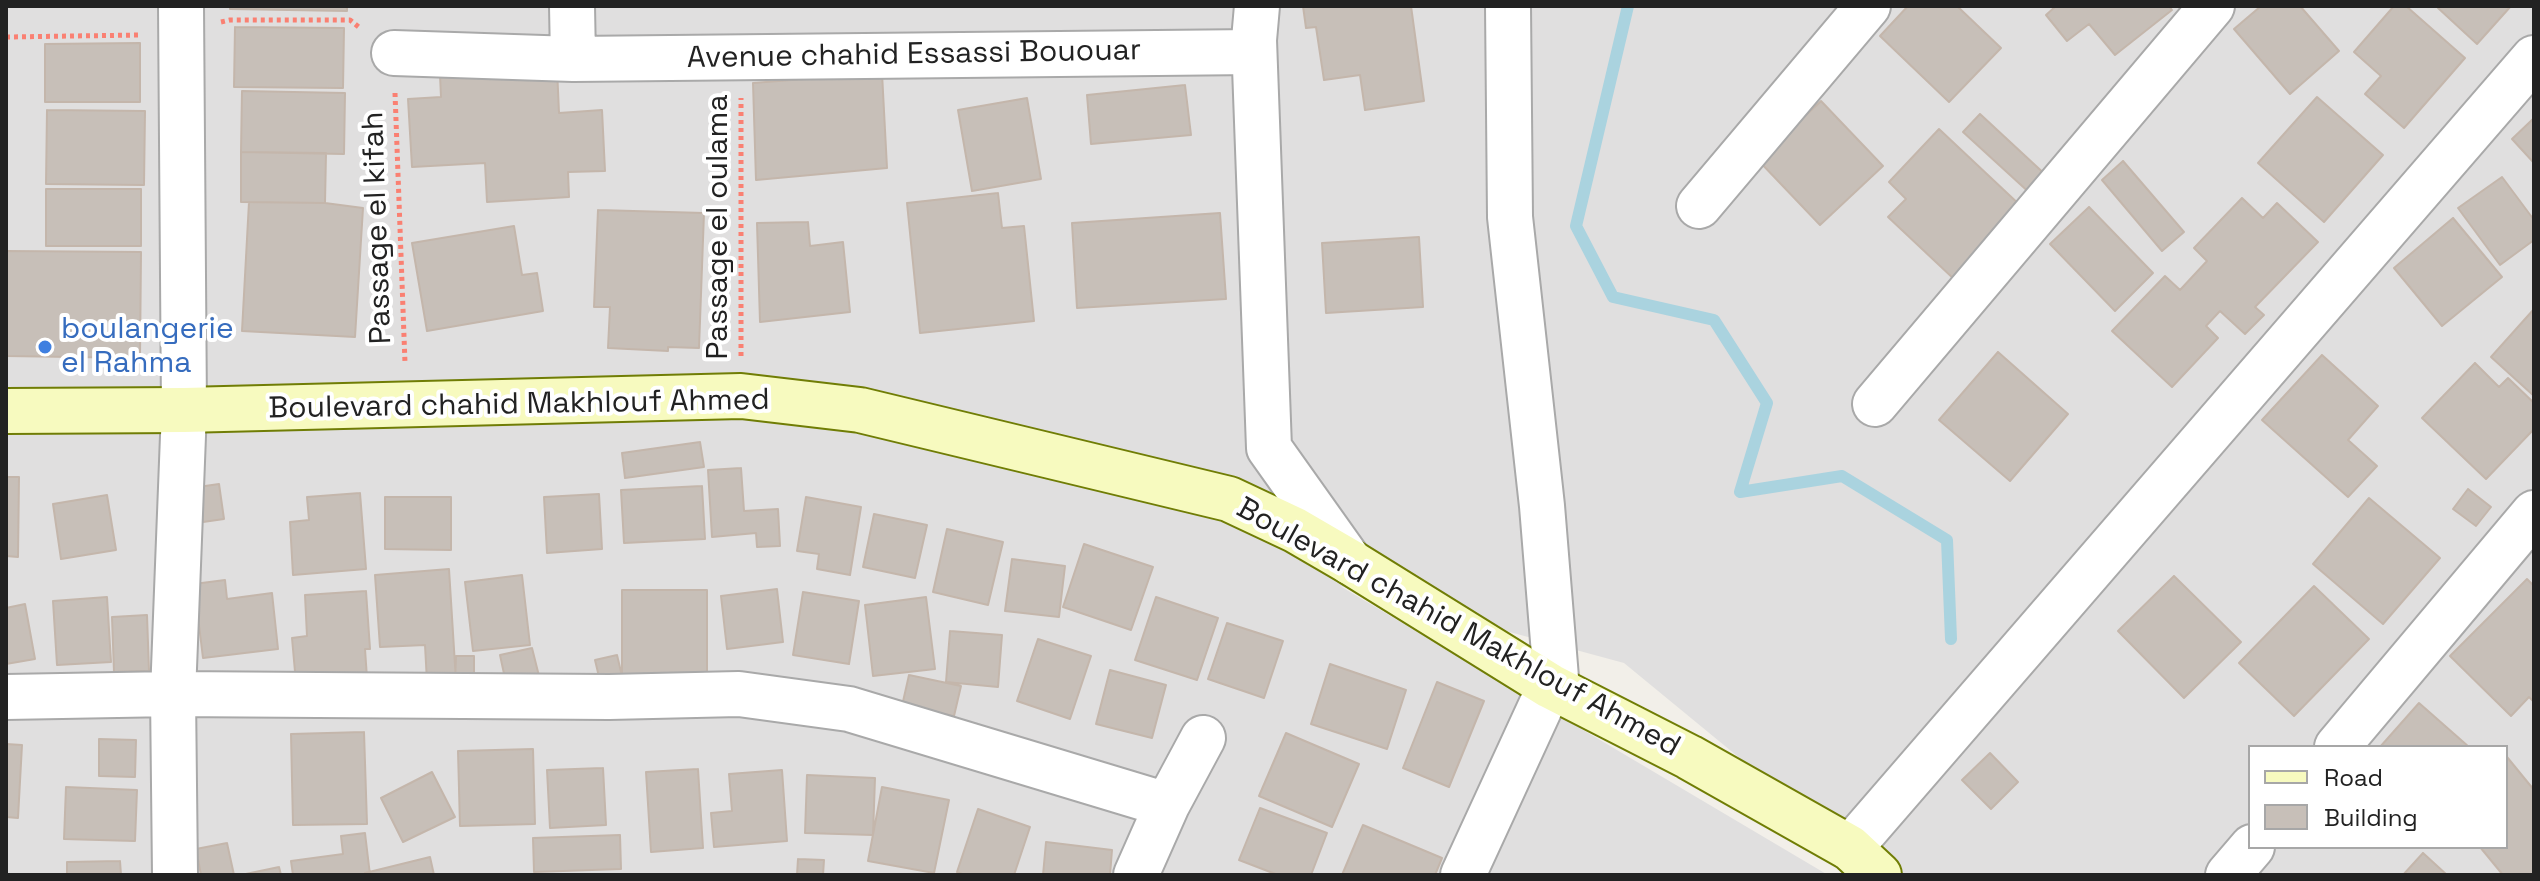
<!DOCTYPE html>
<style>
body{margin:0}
#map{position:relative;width:2540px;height:881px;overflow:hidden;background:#f2efe9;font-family:"Space Grotesk",sans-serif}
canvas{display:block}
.frame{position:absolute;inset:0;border:8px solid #222;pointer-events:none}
.legend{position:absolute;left:2248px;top:745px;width:260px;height:104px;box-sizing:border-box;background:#fff;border:2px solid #a7a7a7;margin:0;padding:10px 14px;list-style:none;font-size:24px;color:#222}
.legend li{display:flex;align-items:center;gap:16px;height:40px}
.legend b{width:40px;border:2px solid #a7a7a7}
</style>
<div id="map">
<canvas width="2540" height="881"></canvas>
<div class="frame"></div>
<ul class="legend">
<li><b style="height:10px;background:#f7fabf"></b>Road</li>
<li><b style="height:22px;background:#c7bfb8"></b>Building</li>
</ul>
</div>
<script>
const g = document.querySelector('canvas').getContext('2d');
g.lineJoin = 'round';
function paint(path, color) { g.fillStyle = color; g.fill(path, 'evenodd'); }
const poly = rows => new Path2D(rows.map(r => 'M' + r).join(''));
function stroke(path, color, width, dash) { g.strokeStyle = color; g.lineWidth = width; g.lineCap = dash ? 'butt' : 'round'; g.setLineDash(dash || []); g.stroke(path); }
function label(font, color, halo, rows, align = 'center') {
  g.font = font + ' "Space Grotesk",sans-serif'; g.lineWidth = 8; g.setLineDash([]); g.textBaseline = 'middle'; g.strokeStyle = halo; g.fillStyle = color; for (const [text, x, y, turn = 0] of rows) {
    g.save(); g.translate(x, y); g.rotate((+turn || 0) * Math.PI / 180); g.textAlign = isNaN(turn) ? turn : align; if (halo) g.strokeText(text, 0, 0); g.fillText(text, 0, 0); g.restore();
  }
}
paint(poly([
 [6,6,2534,6,2534,875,1882,875,1624,663,1340,586,1828,875,6,875],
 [2250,747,2506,747,2506,847,2250,847]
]), '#e0dfdf');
stroke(poly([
 [1628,6,1576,226,1613,297,1714,320,1767,403,1740,492,1842,476,1947,540,1951,639]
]), '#aad3df', 12);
const building = poly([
 [230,6,347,6,347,11,230,9,230,6],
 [1303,6,1411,6,1424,101,1365,110,1360,75,1324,80,1316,27,1306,28,1303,6],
 [1908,6,1957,6,2001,48,1949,102,1880,36,1908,6],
 [2056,6,2169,6,2172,10,2115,55,2089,24,2067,41,2046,15,2056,6],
 [2261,6,2300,6,2339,51,2290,94,2234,29,2261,6],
 [2394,6,2406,6,2465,58,2404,128,2365,94,2381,76,2354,52,2394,6],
 [2440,6,2511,6,2477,44,2438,8,2440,6],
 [235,27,344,28,343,88,234,87,235,27],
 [140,43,140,102,45,102,45,44,140,43],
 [557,68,559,113,602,110,605,171,568,172,569,197,487,202,485,163,412,167,408,99,441,97,440,75,557,68],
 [882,73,887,168,756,180,753,83,882,73],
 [1185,85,1191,135,1091,144,1087,95,1185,85],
 [242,91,345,93,344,154,241,152,242,91],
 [2317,97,2383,155,2324,222,2258,163,2317,97],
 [1027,98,1041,179,972,191,958,110,1027,98],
 [1821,101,1883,166,1820,225,1758,160,1821,101],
 [47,110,145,111,144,185,46,184,47,110],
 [1980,114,2049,178,2033,196,1963,132,1980,114],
 [2534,118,2534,163,2512,139,2534,118],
 [1939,129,2023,208,1955,280,1888,217,1906,199,1889,182,1939,129],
 [241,152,326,153,325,203,241,202,241,152],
 [2123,161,2184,232,2162,251,2102,180,2123,161],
 [2502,177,2534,220,2534,240,2500,265,2458,208,2502,177],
 [46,189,141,189,141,246,46,246,46,189],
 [998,193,1002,228,1024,226,1034,321,920,333,907,203,998,193],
 [2242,198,2263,218,2277,203,2318,242,2255,307,2264,315,2245,334,2220,311,2206,326,2218,338,2172,387,2112,331,2165,276,2180,290,2207,261,2194,248,2242,198],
 [249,202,325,203,363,208,355,337,242,331,249,202],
 [2089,207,2153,273,2115,311,2050,244,2089,207],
 [598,210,704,213,699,348,668,347,668,351,608,348,610,307,594,307,598,210],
 [1220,213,1226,299,1077,308,1072,223,1220,213],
 [2453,218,2502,277,2442,326,2394,268,2453,218],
 [808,222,810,246,843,242,850,312,760,322,757,223,808,222],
 [514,226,522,275,537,273,543,311,427,331,412,243,514,226],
 [1419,237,1423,307,1326,313,1322,243,1419,237],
 [6,251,141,252,140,358,6,356,6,251],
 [2534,309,2534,396,2491,357,2534,309],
 [1998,352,2068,414,2010,481,1939,420,1998,352],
 [2322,355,2378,406,2348,440,2377,466,2348,497,2262,420,2322,355],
 [2475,363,2499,387,2508,378,2534,403,2534,429,2486,479,2422,418,2475,363],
 [700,442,704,467,625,478,622,453,700,442],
 [741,468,744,511,778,509,780,546,757,547,756,533,712,537,708,470,741,468],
 [6,477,19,477,18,557,6,556,6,477],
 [219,484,224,519,203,522,198,487,219,484],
 [702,486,705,539,624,543,621,490,702,486],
 [2468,489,2491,507,2476,526,2453,509,2468,489],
 [360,493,366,569,293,575,290,522,309,520,307,497,360,493],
 [599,494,602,549,547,553,544,497,599,494],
 [107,495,116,550,61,559,53,504,107,495],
 [385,497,451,497,451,550,385,549,385,497],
 [806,497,861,507,850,575,817,569,819,554,797,551,806,497],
 [2369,498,2440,558,2383,624,2313,564,2369,498],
 [874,514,927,525,915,578,863,567,874,514],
 [947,529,1003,542,988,605,933,592,947,529],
 [1084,544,1153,567,1131,630,1063,607,1084,544],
 [1012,559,1065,566,1059,617,1005,611,1012,559],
 [449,569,456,681,427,682,425,645,380,647,375,575,449,569],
 [522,575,530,645,473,651,465,582,522,575],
 [2174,576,2241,642,2184,698,2118,631,2174,576],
 [2527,579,2534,586,2534,702,2529,697,2511,716,2450,656,2527,579],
 [225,580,227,599,272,593,278,649,203,658,194,584,225,580],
 [2314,586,2369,639,2294,716,2239,663,2314,586],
 [777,589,783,642,727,649,721,596,777,589],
 [622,590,707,590,707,676,622,676,622,590],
 [366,591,370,649,365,649,367,678,296,683,292,638,307,636,305,595,366,591],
 [803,592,859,601,849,664,793,655,803,592],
 [107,597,111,662,57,665,53,601,107,597],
 [926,597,935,669,873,676,865,605,926,597],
 [1156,597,1218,618,1197,680,1135,660,1156,597],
 [25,604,35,659,6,664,6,608,25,604],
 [147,615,149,671,114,672,112,617,147,615],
 [1227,623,1283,641,1264,698,1208,679,1227,623],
 [950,631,1002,635,998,687,946,682,950,631],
 [1038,639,1091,656,1070,719,1017,701,1038,639],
 [532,648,539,676,506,683,500,655,532,648],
 [617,655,622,676,600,681,595,660,617,655],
 [456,656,474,656,474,682,455,682,456,656],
 [1330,664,1406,690,1387,749,1311,724,1330,664],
 [1110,670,1166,685,1152,738,1096,724,1110,670],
 [909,675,961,686,954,716,902,706,909,675],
 [1437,682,1484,701,1449,787,1403,768,1437,682],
 [2419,703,2469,747,2380,747,2419,703],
 [364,732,367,824,293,825,291,734,364,732],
 [1286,733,1359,764,1332,827,1259,796,1286,733],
 [99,739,136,740,135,777,99,776,99,739],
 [6,744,22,745,18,818,6,817,6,744],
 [533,749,535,824,460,826,458,751,533,749],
 [1990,753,2018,782,1991,809,1962,780,1990,753],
 [2507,757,2534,790,2534,873,2532,875,2503,875,2480,847,2506,847,2507,757],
 [603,768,606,825,550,828,547,770,603,768],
 [698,769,703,848,651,852,646,772,698,769],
 [782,770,787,841,714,847,711,813,732,811,729,774,782,770],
 [432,772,455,817,403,842,381,798,432,772],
 [807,775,875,778,873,835,805,833,807,775],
 [66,787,137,790,135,841,64,839,66,787],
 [882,787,949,800,934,873,868,861,882,787],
 [1260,808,1327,833,1311,875,1278,875,1239,860,1260,808],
 [978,809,1030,827,1014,875,965,875,957,872,978,809],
 [1363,825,1442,858,1435,875,1342,875,1363,825],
 [365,833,370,875,293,875,291,861,343,854,341,836,365,833],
 [620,835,621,869,534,872,533,838,620,835],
 [1046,842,1112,850,1110,875,1043,875,1046,842],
 [227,843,234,875,201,875,196,849,227,843],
 [2423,853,2447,875,2403,875,2423,853],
 [430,857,434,875,366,875,365,873,430,857],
 [798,859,824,860,823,875,797,875,798,859],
 [120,861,121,875,67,875,67,862,120,861],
 [279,867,281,875,241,875,279,867]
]);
paint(building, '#c7bfb8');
stroke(building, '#c4b6ab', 2);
const street = poly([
 [572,6,573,59,1254,52],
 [1257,6,1254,40,1269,448,1350,562],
 [1508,6,1510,217,1542,506,1557,690],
 [394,53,573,59],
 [1699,206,1868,6],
 [1875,404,2212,6],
 [6,697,173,694,609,697,739,694,849,709,1167,805],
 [2337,747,2534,513],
 [1850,848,2534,58],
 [175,875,173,694,184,410,181,6],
 [1136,875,1167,805,1203,738],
 [1463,875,1550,686],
 [2228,875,2252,847]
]);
const secondary = poly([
 [6,411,184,410,741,396,860,410,1229,499,1295,530,1350,562,1550,686,1689,757,1850,848,1879,875]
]);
stroke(street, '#a9a9a9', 48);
stroke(secondary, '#707d05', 48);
stroke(poly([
 [221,22,230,20,350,20,360,28],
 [6,37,141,35],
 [395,93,405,363],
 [741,356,741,98]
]), '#fa8072', 5, [4, 4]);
stroke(street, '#fff', 44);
stroke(secondary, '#f7fabf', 44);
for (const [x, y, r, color] of [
 [45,347,8,"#3f7fe0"]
]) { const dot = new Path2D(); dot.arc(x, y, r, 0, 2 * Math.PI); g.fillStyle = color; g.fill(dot); stroke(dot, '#fff', 3); }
label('30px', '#222', '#fff', [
 ["Avenue chahid Essassi Bououar",914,55,-1],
 ["Passage el oulama",719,227,-90],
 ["Passage el kifah",378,228,-92],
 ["Boulevard chahid Makhlouf Ahmed",519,405,-1],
 ["Boulevard chahid Makhlouf Ahmed",1458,628,29]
]);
label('30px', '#366cbe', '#fff', [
 ["boulangerie",61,330],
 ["el Rahma",61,364]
], 'left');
</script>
